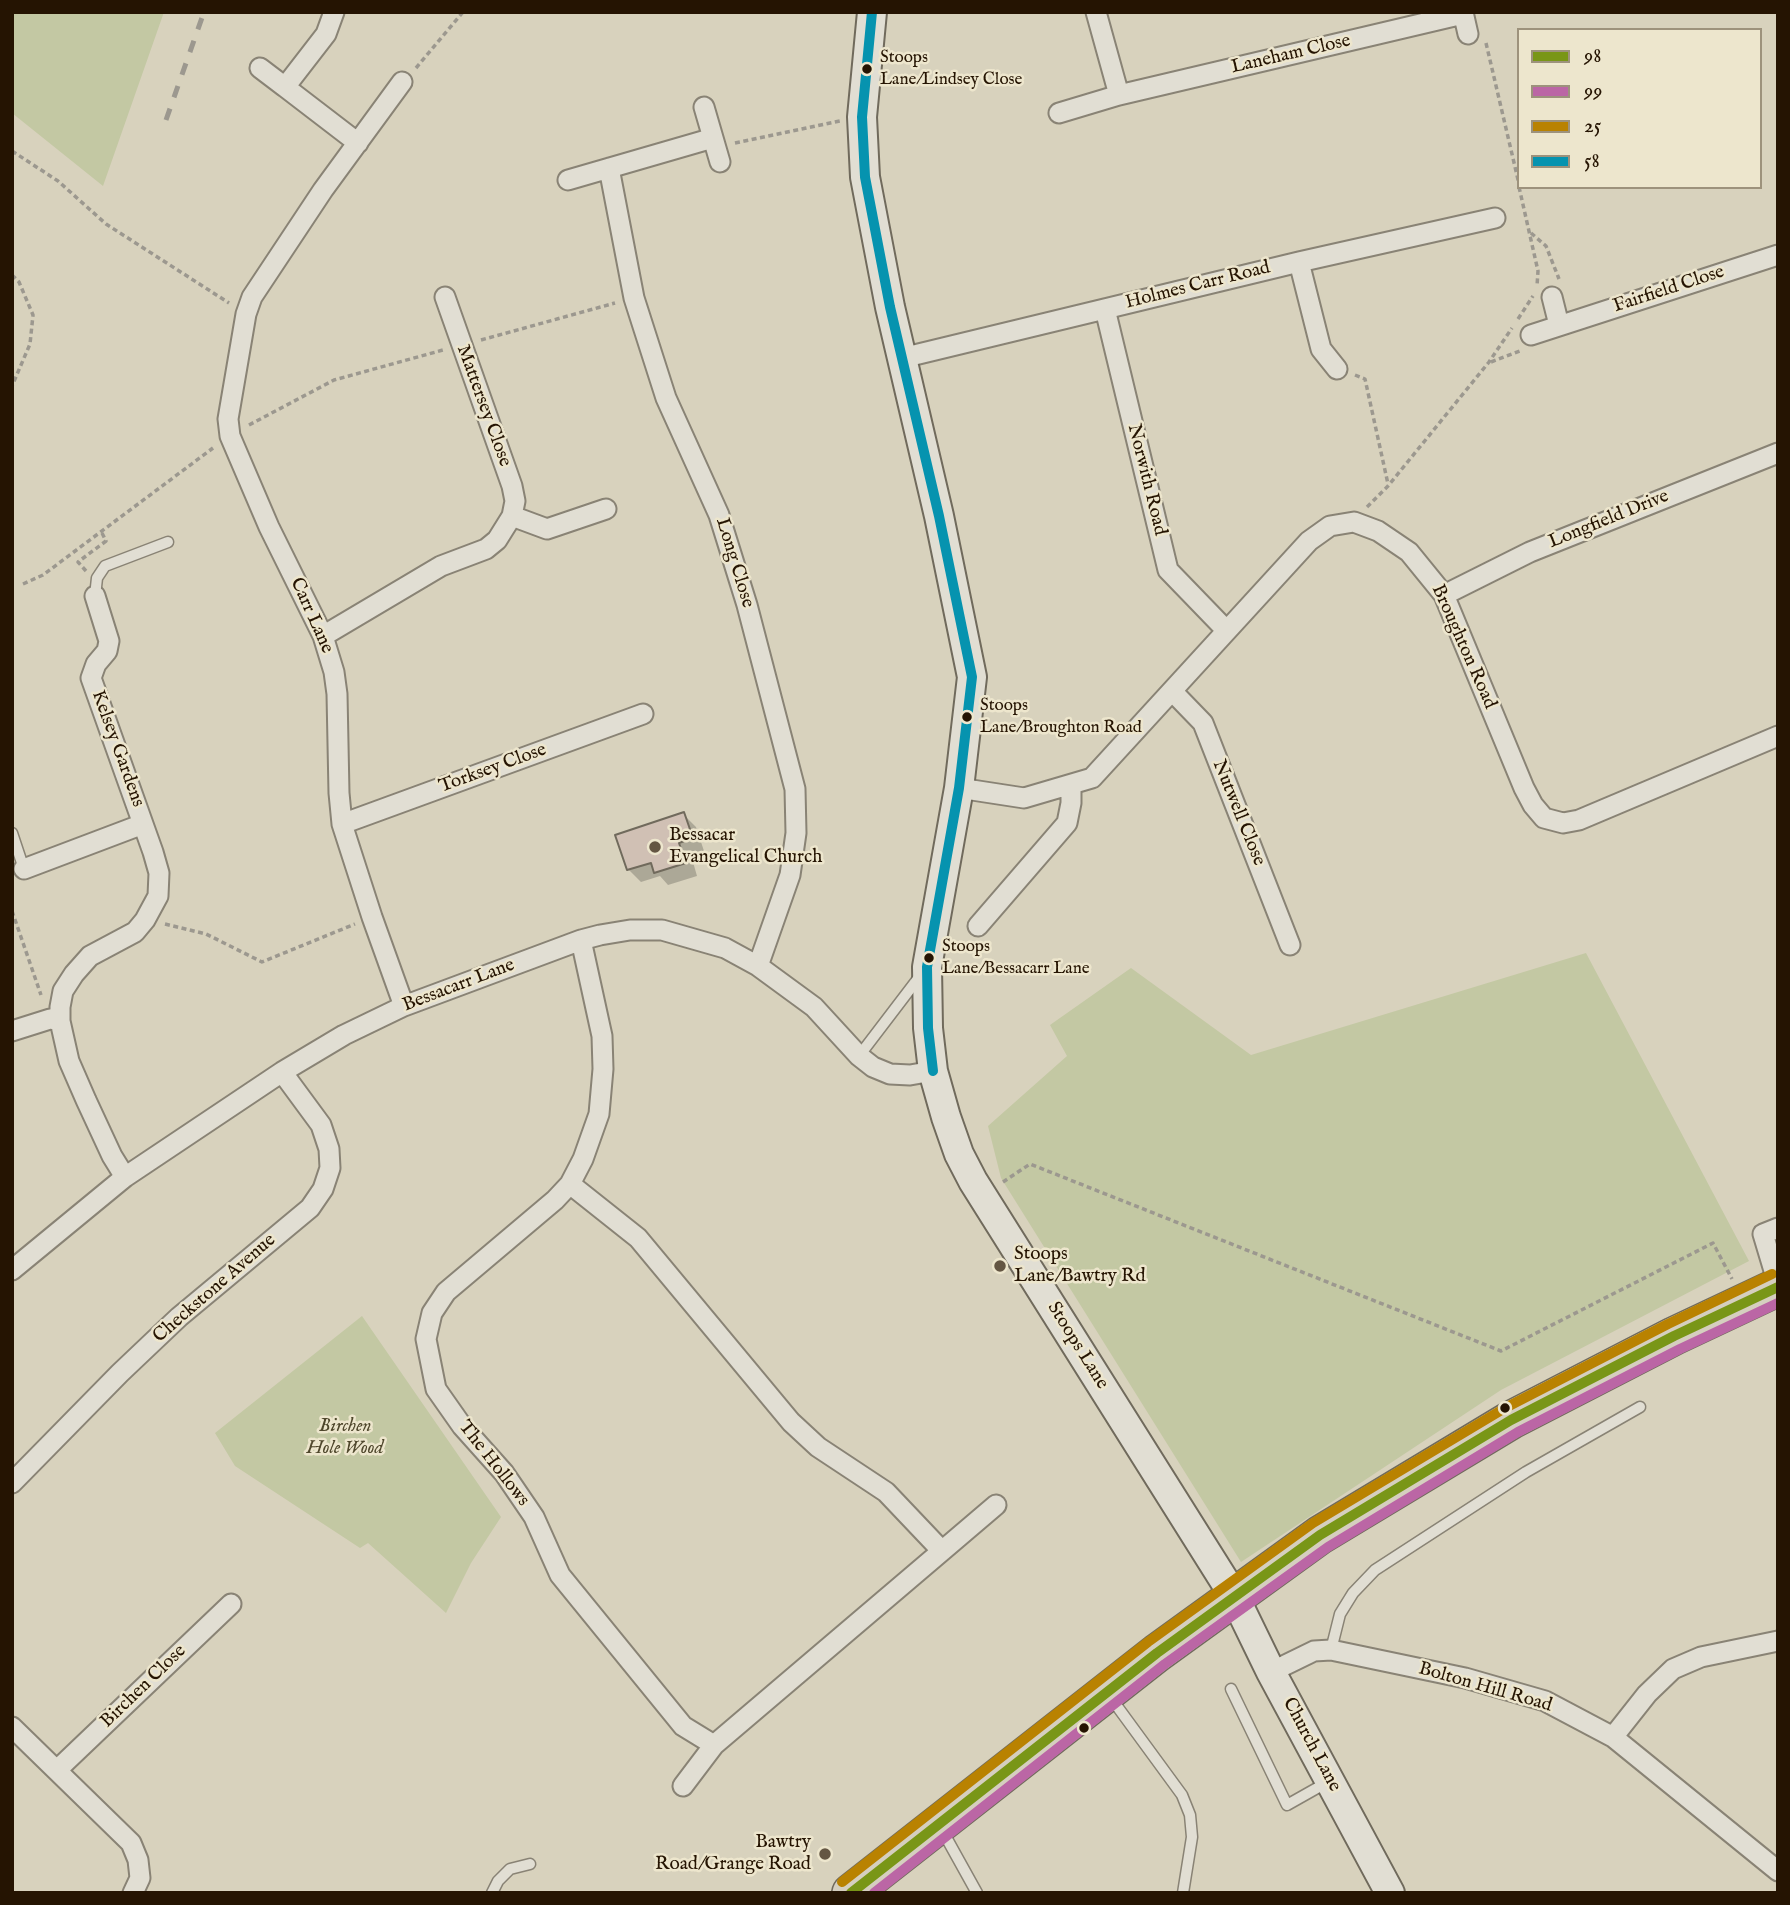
<!DOCTYPE html>
<style>
body{margin:0}
#map{position:relative;width:1790px;height:1905px;overflow:hidden;background:#d8d2bd;font-family:"IM FELL English",serif}
canvas{display:block}
.frame{position:absolute;inset:0;border:14px solid #251402;pointer-events:none}
.legend{position:absolute;left:1517px;top:28px;width:245px;height:161px;box-sizing:border-box;background:#ede6cd;border:2px solid #9d927c;margin:0;padding:9px 12px;list-style:none;font-size:21px;color:#251402}
.legend li{display:flex;align-items:center;gap:14px;height:35px}
.legend b{width:35px;border:2px solid #9d927c}
</style>
<div id="map">
<canvas width="1790" height="1905"></canvas>
<div class="frame"></div>
<ul class="legend">
<li><b style="height:9px;background:#799617"></b>98</li>
<li><b style="height:9px;background:#bb66a5"></b>99</li>
<li><b style="height:9px;background:#b98201"></b>25</li>
<li><b style="height:9px;background:#0693af"></b>58</li>
</ul>
</div>
<script>
const g = document.querySelector('canvas').getContext('2d');
g.lineJoin = 'round';
function paint(path, color) { g.fillStyle = color; g.fill(path, 'evenodd'); }
const poly = rows => new Path2D(rows.map(r => 'M' + r).join(''));
function stroke(path, color, width, dash) { g.strokeStyle = color; g.lineWidth = width; g.lineCap = dash ? 'butt' : 'round'; g.setLineDash(dash || []); g.stroke(path); }
function label(font, color, halo, rows, align = 'center') {
  g.font = font + ' "IM FELL English",serif'; g.lineWidth = 5; g.setLineDash([]); g.textBaseline = 'middle'; g.strokeStyle = halo; g.fillStyle = color; for (const [text, x, y, turn = 0] of rows) {
    g.save(); g.translate(x, y); g.rotate((+turn || 0) * Math.PI / 180); g.textAlign = isNaN(turn) ? turn : align; if (halo) g.strokeText(text, 0, 0); g.fillText(text, 0, 0); g.restore();
  }
}
paint(poly([
 [12,12,164,12,103,186,12,113],
 [1586,953,1749,1261,1501,1390,1241,1562,1001,1178,988,1126,1067,1056,1050,1025,1131,968,1251,1055],
 [362,1316,501,1517,471,1563,446,1613,368,1543,360,1548,235,1466,215,1433]
]), '#c3c8a3');
paint(poly([
 [683,814,696,827,704,851,691,855,697,876,668,885,660,876,641,882,628,869]
]), '#0003');
const building = poly([
 [684,812,693,838,679,843,686,863,654,873,651,863,627,870,615,835,684,812]
]);
paint(building, '#d0c0b4');
stroke(building, '#706a5c', 2);
const lane = poly([
 [95,596,97,578,105,566,168,542],
 [12,833,24,869],
 [859,1056,920,976],
 [1331,1650,1340,1614,1353,1593,1375,1570,1526,1472,1640,1407],
 [1231,1689,1287,1805,1326,1783],
 [1111,1698,1182,1795,1190,1815,1192,1837,1183,1893],
 [942,1830,977,1893],
 [492,1893,498,1881,510,1869,530,1864]
]);
const street = poly([
 [334,12,326,34,285,87,358,143],
 [1096,12,1119,95],
 [1463,12,1468,34],
 [260,68,285,87],
 [402,82,323,190,252,297,246,314,228,419,230,436,269,527,323,636,334,672,337,694,339,793,342,824,372,917,404,1006],
 [704,107,720,162],
 [1059,113,1119,95,1463,14],
 [609,168,634,298,666,398,719,515,747,605,795,789,796,833,790,875,758,966],
 [568,180,713,138],
 [1299,262,1321,349,1337,369],
 [1552,297,1559,325],
 [1105,309,1168,570,1226,630],
 [1531,335,1778,255],
 [902,358,1299,262,1495,218],
 [512,516,547,529,606,509],
 [1444,595,1530,552,1778,453],
 [95,596,109,641,107,651,96,664,91,678,153,852,159,873,158,896,145,920,135,932,90,956,74,974,63,991,60,1007,60,1021,69,1061,86,1100,112,1156,125,1177],
 [323,636,441,566,486,549,497,540,512,516,515,501,512,486,445,297],
 [1172,691,1203,723,1290,945],
 [959,788,1024,798,1092,778,1309,541,1330,526,1354,522,1378,531,1409,552,1444,595,1524,788,1533,805,1544,818,1563,823,1579,820,1778,736],
 [342,824,643,714],
 [24,869,143,824],
 [978,926,1067,823,1071,803,1071,786],
 [12,1031,50,1019,60,1021],
 [570,1184,638,1238,791,1422,818,1447,886,1492,942,1551,714,1745,683,1726,560,1575,534,1517,504,1473,462,1426,436,1389,426,1339,432,1313,446,1292,555,1200,570,1184,583,1159,599,1114,603,1069,602,1036,581,940],
 [1778,1228,1763,1234,1778,1284],
 [12,1270,125,1177,282,1072,344,1035,404,1006,581,940,600,935,630,930,662,930,725,948,758,966,814,1007,859,1056,873,1067,890,1074,910,1075,933,1071],
 [12,1483,120,1373,179,1317,310,1208,323,1189,330,1168,329,1149,321,1125,282,1072],
 [942,1551,996,1505],
 [1271,1672,1314,1651,1331,1650,1465,1678,1545,1701,1613,1737,1778,1871],
 [12,1727,131,1843,138,1860,140,1878,133,1893],
 [1613,1737,1647,1694,1673,1669,1701,1657,1778,1641],
 [57,1770,231,1604],
 [683,1786,714,1745]
]);
const secondary = poly([
 [872,12,862,117,865,177,890,307,939,516,972,677,959,788,927,967,928,1028,933,1071,946,1117,959,1154,973,1181,1234,1596,1271,1672,1390,1893]
]);
const highway = poly([
 [851,1893,1157,1653,1320,1535,1511,1420,1674,1336,1778,1287]
]);
stroke(lane, '#898375', 13);
stroke(street, '#898375', 23);
stroke(secondary, '#706a5c', 32);
stroke(highway, '#706a5c', 40);
stroke(poly([
 [1486,43,1519,184],
 [416,68,463,12],
 [735,143,840,121],
 [12,151,58,181,106,224,229,303],
 [1519,187,1538,271,1537,286],
 [1531,233,1546,246,1559,279],
 [12,275,19,282,33,315,30,344,12,386],
 [1518,319,1533,296],
 [481,340,615,303],
 [1491,362,1520,351],
 [1355,375,1365,379,1388,484],
 [249,425,334,380,443,350],
 [1367,507,1388,486,1489,362,1512,328],
 [86,571,78,562,106,541,101,531],
 [23,584,43,575,213,448],
 [12,911,41,995],
 [165,924,206,934,262,962,355,924],
 [1003,1182,1030,1164,1501,1351,1713,1243,1732,1279]
]), '#9c988f', 3.5, [5, 3.5]);
stroke(lane, '#e1ded3', 10);
stroke(street, '#e1ded3', 19);
stroke(secondary, '#e1ded3', 28);
stroke(highway, '#d5cfbf', 37);
stroke(poly([
 [166,120,204,12]
]), '#9c988f', 5, [12, 12]);
stroke(poly([
 [851,1893,1157,1653,1320,1535,1511,1420,1674,1336,1778,1287]
]), '#799617', 10);
stroke(poly([
 [874,1893,1165,1664,1328,1547,1518,1432,1680,1349,1778,1303]
]), '#bb66a5', 10);
stroke(poly([
 [842,1882,1148,1642,1313,1523,1505,1408,1668,1324,1772,1274]
]), '#b98201', 10);
stroke(poly([
 [872,12,862,117,865,177,890,307,939,516,972,677,959,788,927,967,928,1028,933,1071]
]), '#0693af', 10);
for (const [x, y, r, color] of [
 [867,69,6,"#251402"],
 [967,717,6,"#251402"],
 [655,847,7,"#645643"],
 [929,958,6,"#251402"],
 [1000,1266,7,"#645643"],
 [1505,1408,6,"#251402"],
 [1084,1728,6,"#251402"],
 [825,1854,7,"#645643"]
]) { const dot = new Path2D(); dot.arc(x, y, r, 0, 2 * Math.PI); g.fillStyle = color; g.fill(dot); stroke(dot, '#ede6cd', 2.5); }
label('17px', '#251402', '#ede6cd', [
 ["Stoops",880,59],
 ["Lane/Lindsey Close",880,81],
 ["Stoops",980,707],
 ["Lane/Broughton Road",980,729],
 ["Stoops",942,948],
 ["Lane/Bessacarr Lane",942,970]
], 'left');
label('19px', '#251402', '#ede6cd', [
 ["Laneham Close",1291,55,-13],
 ["Holmes Carr Road",1198,286,-14],
 ["Fairfield Close",1669,290,-18],
 ["Mattersey Close",483,406,70],
 ["Norwith Road",1146,480,76],
 ["Longfield Drive",1609,520,-22],
 ["Long Close",734,563,73],
 ["Carr Lane",311,616,66],
 ["Broughton Road",1463,647,66],
 ["Kelsey Gardens",117,749,70],
 ["Torksey Close",493,769,-20],
 ["Nutwell Close",1238,813,68],
 ["Bessacarr Lane",459,986,-21],
 ["Checkstone Avenue",215,1289,-41],
 ["Stoops Lane",1077,1346,58],
 ["The Hollows",493,1464,52],
 ["Birchen Close",144,1687,-44],
 ["Bolton Hill Road",1485,1688,16],
 ["Church Lane",1311,1745,62]
]);
label('19px', '#251402', '#ede6cd', [
 ["Bessacar",669,836],
 ["Evangelical Church",669,858],
 ["Stoops",1014,1255],
 ["Lane/Bawtry Rd",1014,1277],
 ["Bawtry",811,1843,"right"],
 ["Road/Grange Road",811,1865,"right"]
], 'left');
label('italic 19px', '#4f472c', '#ede6cd', [
 ["Birchen",345,1427],
 ["Hole Wood",345,1449]
]);
</script>
